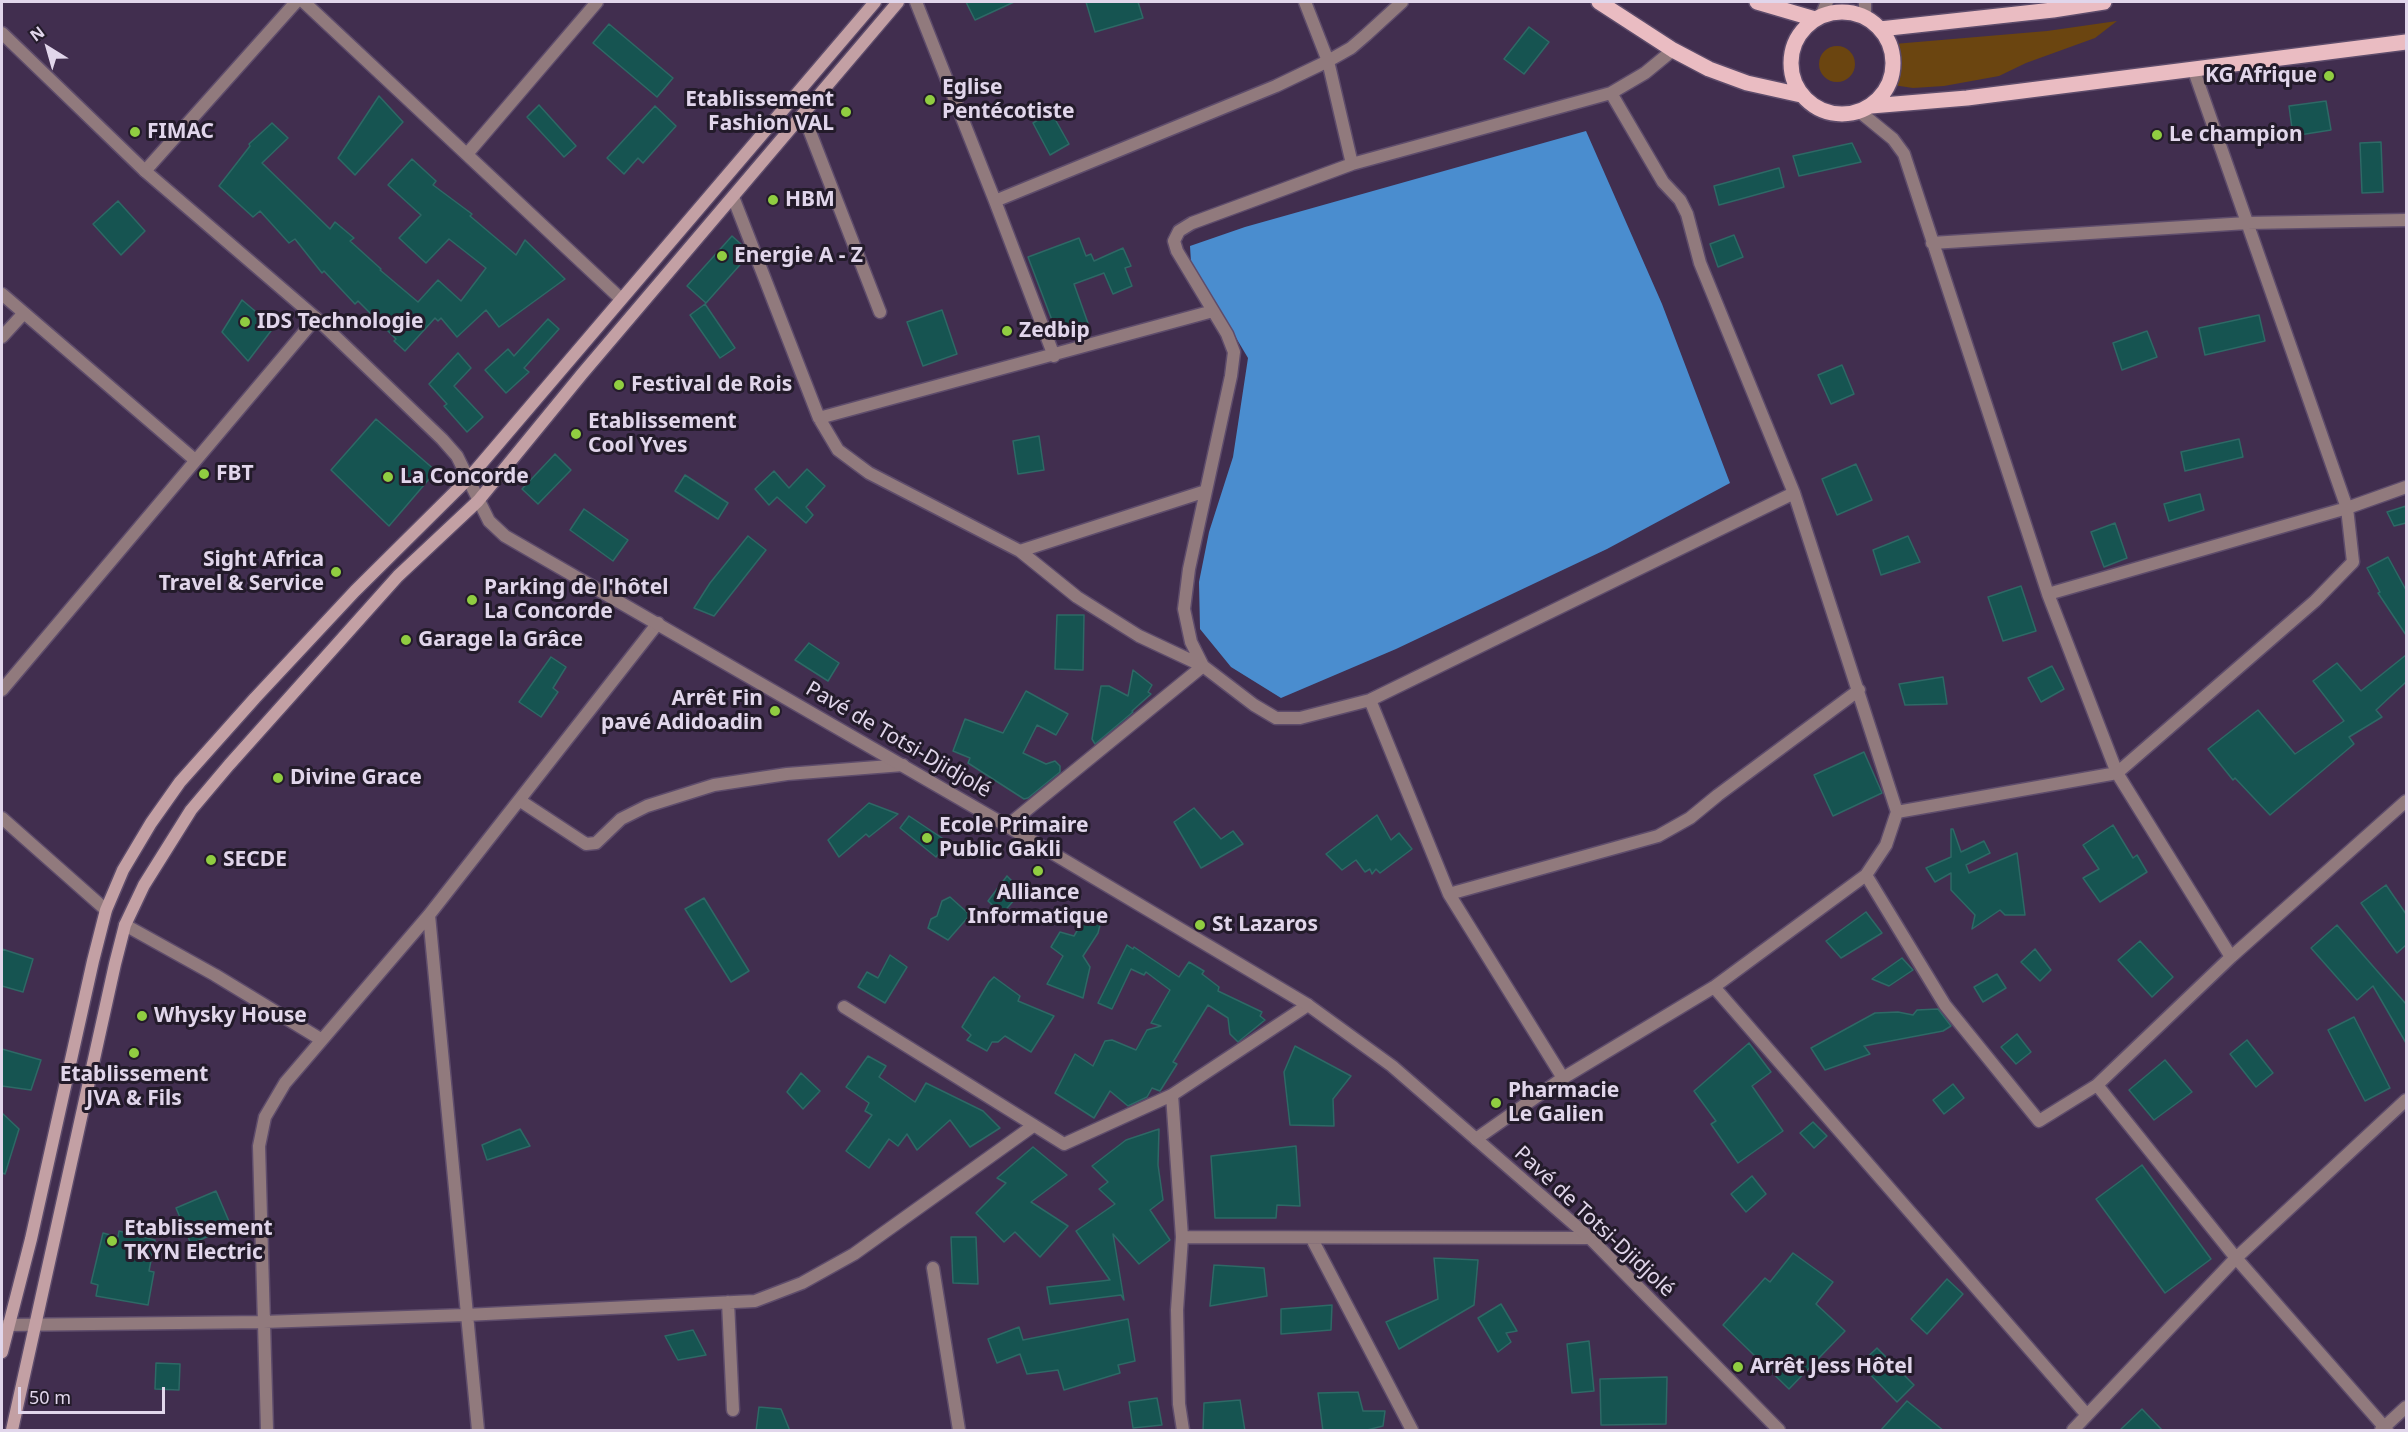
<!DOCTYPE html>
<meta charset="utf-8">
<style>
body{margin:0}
#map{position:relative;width:2408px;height:1432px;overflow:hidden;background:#412e4f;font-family:"Noto Sans",sans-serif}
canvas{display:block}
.frame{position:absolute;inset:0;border:3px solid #e1d6eb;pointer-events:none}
.north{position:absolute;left:18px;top:18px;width:60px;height:60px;-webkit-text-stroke:4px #231b2a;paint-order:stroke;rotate:323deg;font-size:16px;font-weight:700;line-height:24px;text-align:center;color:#e1d6eb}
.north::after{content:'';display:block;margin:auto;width:21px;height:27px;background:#e1d6eb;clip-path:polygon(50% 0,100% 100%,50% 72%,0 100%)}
.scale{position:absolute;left:18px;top:1387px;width:147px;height:27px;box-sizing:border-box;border:3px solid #e1d6eb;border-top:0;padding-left:8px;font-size:18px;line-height:21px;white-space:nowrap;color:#e1d6eb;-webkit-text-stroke:4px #231b2a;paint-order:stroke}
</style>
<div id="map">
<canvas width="2408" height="1432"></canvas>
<div class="frame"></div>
<div class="north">N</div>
<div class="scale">50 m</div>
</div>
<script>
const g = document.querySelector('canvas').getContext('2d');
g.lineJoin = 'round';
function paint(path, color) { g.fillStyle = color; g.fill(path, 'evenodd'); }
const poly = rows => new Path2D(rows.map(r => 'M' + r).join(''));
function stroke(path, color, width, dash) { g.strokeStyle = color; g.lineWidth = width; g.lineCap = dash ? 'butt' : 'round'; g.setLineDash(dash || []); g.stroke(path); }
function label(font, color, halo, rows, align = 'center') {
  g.font = font + ' "Noto Sans",sans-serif'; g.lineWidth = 6; g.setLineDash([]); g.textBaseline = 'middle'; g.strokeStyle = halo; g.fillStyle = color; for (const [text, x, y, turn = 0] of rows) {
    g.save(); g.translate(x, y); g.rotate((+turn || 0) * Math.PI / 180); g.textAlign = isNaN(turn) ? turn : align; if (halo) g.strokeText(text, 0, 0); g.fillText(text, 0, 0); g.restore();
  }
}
paint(poly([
 [2117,21,2095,38,2026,63,1999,76,1944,86,1913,88,1893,85,1897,82,1900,62,1894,44,2047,31],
 '1819 64a18 18 0 1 1 36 0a18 18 0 1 1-36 0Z'
]), '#6b4510');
paint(poly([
 [1586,131,1662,304,1730,483,1607,549,1396,649,1281,698,1231,667,1200,629,1199,582,1209,532,1233,457,1248,358,1191,262,1190,246,1245,227]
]), '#4a8dcf');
const building = poly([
 [966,2,1014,2,975,20,966,2],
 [1086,2,1138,2,1143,18,1095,32,1086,2],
 [609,24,673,78,657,97,593,43,609,24],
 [1529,27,1549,42,1524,74,1504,59,1529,27],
 [379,96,403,122,355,175,338,158,379,96],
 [2326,101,2331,130,2293,136,2289,106,2326,101],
 [539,105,576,146,564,157,527,117,539,105],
 [655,106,676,126,643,163,638,158,624,174,607,158,655,106],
 [1051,112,1069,144,1050,155,1033,123,1051,112],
 [272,123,288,138,262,163,330,229,335,222,354,238,350,241,381,269,380,270,418,302,438,280,461,301,486,268,449,239,426,263,399,238,421,215,388,185,412,159,436,181,433,185,472,214,470,216,516,255,525,240,565,279,499,327,486,310,457,337,441,318,438,321,435,318,405,351,394,341,396,339,358,301,355,304,324,271,322,273,295,239,289,243,260,211,253,217,219,186,250,146,249,144,272,123],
 [2381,142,2383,192,2362,193,2360,143,2381,142],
 [1852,143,1861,162,1799,176,1793,156,1852,143],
 [1779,168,1784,187,1719,205,1714,186,1779,168],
 [118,201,145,231,121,255,93,224,118,201],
 [1734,235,1743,257,1718,267,1710,244,1734,235],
 [732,236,743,246,747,257,706,303,687,286,732,236],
 [1079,238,1086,256,1091,254,1094,261,1123,248,1131,266,1125,268,1132,286,1113,294,1104,273,1074,284,1089,326,1058,336,1028,257,1079,238],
 [242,300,274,327,248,361,222,332,242,300],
 [705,304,735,348,720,358,690,315,705,304],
 [942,310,957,354,923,366,907,322,942,310],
 [2259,315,2265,341,2205,355,2199,328,2259,315],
 [548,319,559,329,524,368,529,372,506,393,485,370,508,349,514,356,548,319],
 [2147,331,2157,357,2122,370,2113,343,2147,331],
 [458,353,471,368,454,386,483,417,467,432,444,406,447,404,429,384,458,353],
 [1842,365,1854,394,1831,404,1818,375,1842,365],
 [376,419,436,471,389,526,331,470,376,419],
 [1039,436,1044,470,1018,474,1013,441,1039,436],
 [2239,439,2243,457,2185,471,2181,452,2239,439],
 [555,454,571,470,538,504,522,489,555,454],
 [1856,464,1872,500,1837,515,1822,479,1856,464],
 [807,469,825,486,806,507,813,515,806,523,777,497,769,505,755,489,774,471,789,488,807,469],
 [685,475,728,503,718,519,675,491,685,475],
 [2200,494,2204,510,2169,521,2164,504,2200,494],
 [2406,506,2406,523,2394,526,2387,512,2406,506],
 [584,509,628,540,613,561,570,530,584,509],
 [2115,523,2127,558,2104,567,2091,532,2115,523],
 [748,536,766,550,714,616,694,608,710,583,748,536],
 [1908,536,1920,562,1881,575,1873,550,1908,536],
 [2388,557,2406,590,2406,635,2378,593,2380,592,2367,568,2388,557],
 [2021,586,2036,631,2003,641,1988,597,2021,586],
 [1057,615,1084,615,1083,670,1055,669,1057,615],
 [809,643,839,663,828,681,795,660,809,643],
 [2406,655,2406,682,2376,710,2382,717,2349,737,2354,744,2270,815,2235,778,2233,780,2208,749,2258,710,2295,754,2344,721,2313,681,2337,663,2361,691,2406,655],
 [551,657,566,667,553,688,558,692,541,717,519,702,551,657],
 [2052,666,2064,689,2041,702,2028,678,2052,666],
 [1133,670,1152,685,1148,692,1151,694,1132,711,1133,712,1095,744,1092,739,1101,686,1109,686,1128,696,1133,670],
 [1943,677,1947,704,1905,705,1899,684,1943,677],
 [1026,691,1068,714,1056,735,1037,725,1023,753,1046,764,1055,761,1060,766,1060,772,1028,798,1024,799,968,763,970,758,953,751,965,719,1003,733,1026,691],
 [1864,752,1882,793,1833,816,1814,775,1864,752],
 [869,803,898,814,869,837,866,834,839,857,828,840,869,803],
 [1194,808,1221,839,1233,831,1243,844,1201,868,1174,822,1194,808],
 [1377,815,1391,840,1399,833,1412,849,1380,873,1376,869,1372,874,1370,869,1365,872,1356,860,1342,870,1326,854,1377,815],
 [909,816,948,842,936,857,900,828,909,816],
 [2113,825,2133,858,2137,855,2147,872,2100,902,2083,878,2099,869,2083,845,2113,825],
 [1951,829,1953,829,1961,852,1984,841,1990,853,1966,865,1969,873,2017,853,2025,915,2005,915,2000,910,1972,929,1975,915,1951,890,1951,873,1935,882,1926,868,1951,857,1951,829],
 [1007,876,1022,891,1002,914,988,901,1007,876],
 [2386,885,2406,914,2406,945,2397,953,2361,903,2386,885],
 [950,897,970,915,948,940,928,928,931,919,937,916,942,901,950,897],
 [704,898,749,971,731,982,685,909,704,898],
 [1866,912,1882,933,1841,958,1826,941,1866,912],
 [1087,914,1101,921,1098,933,1083,956,1090,967,1083,998,1047,984,1063,956,1051,947,1060,932,1074,936,1087,914],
 [2337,925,2406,1004,2406,1043,2373,986,2357,1000,2311,948,2337,925],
 [2140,941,2173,977,2152,997,2118,960,2140,941],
 [1127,945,1133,949,1134,947,1179,977,1189,962,1204,971,1202,974,1219,987,1218,991,1262,1012,1260,1016,1265,1020,1238,1042,1230,1034,1228,1018,1208,1005,1173,1062,1177,1064,1160,1091,1152,1088,1147,1097,1128,1106,1110,1091,1094,1118,1055,1093,1075,1054,1093,1066,1105,1041,1112,1040,1136,1050,1147,1030,1161,1026,1151,1023,1170,990,1146,972,1144,975,1131,969,1112,1009,1098,1003,1127,945],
 [2,949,33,959,23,992,2,986,2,949],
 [2035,949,2051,970,2040,981,2021,962,2035,949],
 [890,955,907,967,885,1003,858,987,867,972,878,978,890,955],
 [1902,958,1913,970,1889,986,1872,979,1902,958],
 [1997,974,2006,988,1983,1002,1974,987,1997,974],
 [994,977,1020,996,1018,1001,1054,1016,1031,1052,1005,1036,998,1042,992,1042,987,1051,967,1040,971,1035,962,1027,989,982,994,977],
 [1938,1009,1951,1026,1943,1031,1864,1046,1870,1054,1825,1070,1811,1048,1875,1013,1898,1012,1913,1015,1917,1010,1938,1009],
 [2354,1017,2390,1088,2365,1101,2328,1030,2354,1017],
 [2017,1034,2031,1052,2016,1064,2001,1047,2017,1034],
 [2247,1040,2273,1073,2256,1087,2230,1054,2247,1040],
 [1749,1043,1771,1072,1752,1086,1783,1131,1738,1163,1711,1124,1716,1121,1694,1091,1749,1043],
 [1295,1046,1351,1076,1333,1099,1334,1126,1290,1125,1284,1072,1295,1046],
 [2,1049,41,1060,31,1090,2,1086,2,1049],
 [868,1056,886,1066,879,1077,915,1102,926,1083,983,1111,1000,1128,970,1147,950,1120,917,1150,907,1134,898,1146,889,1139,869,1168,846,1151,872,1115,865,1111,869,1103,846,1087,868,1056],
 [2165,1060,2192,1092,2154,1120,2129,1090,2165,1060],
 [801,1073,820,1091,803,1109,787,1092,801,1073],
 [1953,1084,1964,1098,1944,1114,1933,1100,1953,1084],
 [2,1113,19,1129,5,1174,2,1173,2,1113],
 [1813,1122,1827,1136,1814,1148,1800,1133,1813,1122],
 [520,1129,530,1146,487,1160,482,1145,520,1129],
 [1159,1129,1158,1165,1163,1200,1150,1210,1170,1240,1139,1264,1113,1234,1124,1300,1121,1295,1050,1304,1047,1287,1110,1280,1076,1231,1115,1204,1099,1189,1108,1182,1092,1166,1126,1140,1159,1129],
 [1296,1146,1300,1206,1277,1205,1276,1218,1215,1218,1211,1156,1296,1146],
 [1033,1147,1067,1175,1031,1202,1068,1226,1040,1257,1015,1232,1004,1242,976,1213,1006,1183,997,1178,1033,1147],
 [2142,1165,2211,1259,2165,1293,2096,1199,2142,1165],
 [1752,1176,1766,1194,1746,1212,1731,1194,1752,1176],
 [216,1191,231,1226,191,1244,176,1208,216,1191],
 [119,1231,155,1240,149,1271,154,1272,148,1305,96,1296,98,1285,91,1283,103,1233,118,1237,119,1231],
 [951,1237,976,1237,978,1284,953,1283,951,1237],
 [1793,1253,1833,1282,1816,1304,1845,1331,1789,1389,1723,1325,1765,1278,1770,1282,1793,1253],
 [1434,1258,1478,1260,1474,1305,1399,1349,1386,1322,1438,1299,1434,1258],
 [1214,1265,1264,1268,1267,1296,1210,1306,1214,1265],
 [1947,1279,1963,1294,1927,1334,1911,1319,1947,1279],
 [1501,1304,1517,1331,1506,1333,1511,1342,1498,1352,1478,1318,1501,1304],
 [1332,1305,1331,1330,1281,1334,1281,1309,1332,1305],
 [1128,1319,1135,1361,1118,1365,1120,1373,1064,1390,1058,1370,1027,1374,1020,1354,997,1363,988,1339,1019,1327,1023,1340,1128,1319],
 [693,1330,706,1355,678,1360,665,1336,693,1330],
 [1589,1341,1594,1391,1572,1393,1567,1344,1589,1341],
 [1877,1348,1914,1385,1897,1402,1860,1364,1877,1348],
 [156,1363,180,1364,179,1390,155,1389,156,1363],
 [1667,1377,1666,1424,1601,1425,1600,1379,1667,1377],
 [1358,1392,1363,1411,1385,1411,1383,1426,1363,1431,1323,1431,1318,1393,1358,1392],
 [1157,1398,1162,1425,1133,1428,1129,1402,1157,1398],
 [1240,1400,1245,1431,1203,1431,1204,1403,1240,1400],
 [1907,1401,1944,1431,1880,1431,1907,1401],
 [759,1407,781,1409,790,1431,756,1431,759,1407],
 [2142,1409,2163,1431,2119,1431,2142,1409]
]);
paint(building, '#165451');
stroke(building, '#2e6966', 1.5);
const minor = poly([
 [304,2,620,298],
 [916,2,995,201,1054,356],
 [1865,2,1865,17],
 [1821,16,1827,2],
 [1673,50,1645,73,1611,93,1352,164,1192,223,1179,231,1174,241,1177,251,1227,334,1234,352,1231,376,1189,569,1184,609,1191,642,1203,666,1254,705,1276,718,1300,718,1370,700,1794,493],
 [1860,112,1893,139,1904,154,2048,594,2117,773,2231,957],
 [803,114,880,312],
 [467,154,597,2],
 [1352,164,1328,61,1351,48,1366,35,1402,2],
 [145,171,296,2],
 [733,197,819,418,838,450,869,473,1020,551,1077,597,1139,636,1203,666,1007,826],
 [995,201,1276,86,1328,61,1305,2],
 [1932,243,2247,223,2406,220],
 [2,294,195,460],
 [2,337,23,314],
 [819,418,1213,311],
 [1020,551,1206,491],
 [2048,594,2347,508,2406,487],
 [2,690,316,318],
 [1370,700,1449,894,1563,1078],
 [519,800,586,844,596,843,621,819,647,806,714,785,787,774,903,765],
 [1897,812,2117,773,2315,601,2353,562,2347,508,2193,68],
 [2,818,106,910],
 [1866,875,1945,1005,2039,1121,2097,1085,2231,957,2406,801],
 [1449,894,1658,836,1690,818,1718,795,1859,690],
 [429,915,478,1430],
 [125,925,215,975,322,1040],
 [1714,987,2087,1415],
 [844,1007,1064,1144,1172,1095,1308,1005],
 [2097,1085,2236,1258,2387,1430],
 [1172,1095,1182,1237,1177,1310,1179,1404,1183,1430],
 [1476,1139,1563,1078,1714,987,1866,875,1886,845,1897,812,1794,493,1700,263,1687,214,1680,200,1663,182,1611,93],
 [1182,1237,1590,1238],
 [1312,1239,1412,1430],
 [933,1268,959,1430],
 [728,1302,733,1410],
 [7,1325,263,1322,465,1315,755,1301,802,1283,854,1254,1033,1126],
 [267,1430,259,1146,265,1117,285,1083,429,915,658,623],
 [2073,1430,2236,1258,2406,1100],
 [2381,1430,2406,1407]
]);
const tertiary = poly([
 [2,33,145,171,316,318,442,439,457,456,489,521,505,536,1007,826,1308,1005,1392,1066,1590,1238,1779,1430]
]);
const secondary = poly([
 [2,1352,31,1239,93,961,106,910,123,870,151,823,180,782,255,698,355,591,469,478,875,2],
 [12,1430,115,964,125,925,144,885,191,810,229,765,398,576,478,501,582,374,898,2]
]);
const primary = poly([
 [1599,2,1673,50,1709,69,1747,83,1801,95],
 [1757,2,1815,19],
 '1791 63a51 51 0 1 1 102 0a51 51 0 1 1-102 0Z',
 [1880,29,2053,10,2104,2],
 [1871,106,1967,98,2406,42]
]);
stroke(minor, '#5e4c6b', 15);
stroke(tertiary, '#5e4c6b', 15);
stroke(secondary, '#5e4c6b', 15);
stroke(primary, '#5e4c6b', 18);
stroke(minor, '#917a7d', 12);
stroke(tertiary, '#917a7d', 12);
stroke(secondary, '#c3a0a4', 12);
stroke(primary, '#eabcc2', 15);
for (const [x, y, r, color] of [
 [2329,76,6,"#90cd41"],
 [930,100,6,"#90cd41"],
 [846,112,6,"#90cd41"],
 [135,132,6,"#90cd41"],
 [2157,135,6,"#90cd41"],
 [773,200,6,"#90cd41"],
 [722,256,6,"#90cd41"],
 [245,322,6,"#90cd41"],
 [1007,331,6,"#90cd41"],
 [619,385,6,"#90cd41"],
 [576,434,6,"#90cd41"],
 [204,474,6,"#90cd41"],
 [388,477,6,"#90cd41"],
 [336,572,6,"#90cd41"],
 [472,600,6,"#90cd41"],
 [406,640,6,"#90cd41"],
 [775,711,6,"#90cd41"],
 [278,778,6,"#90cd41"],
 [927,838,6,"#90cd41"],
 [211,860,6,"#90cd41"],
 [1038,871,6,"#90cd41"],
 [1200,925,6,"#90cd41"],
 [142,1016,6,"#90cd41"],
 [134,1053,6,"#90cd41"],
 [1496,1103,6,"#90cd41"],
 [112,1241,6,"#90cd41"],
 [1738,1367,6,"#90cd41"]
]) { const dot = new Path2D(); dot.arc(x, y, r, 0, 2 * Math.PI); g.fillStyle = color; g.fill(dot); stroke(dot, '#231b2a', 2); }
label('bold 21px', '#e1d6eb', '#231b2a', [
 ["KG Afrique",2317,76,"right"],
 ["Eglise",942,88],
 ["Pentécotiste",942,112],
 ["Etablissement",834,100,"right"],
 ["Fashion VAL",834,124,"right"],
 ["FIMAC",147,132],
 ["Le champion",2169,135],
 ["HBM",785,200],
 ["Energie A - Z",734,256],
 ["IDS Technologie",257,322],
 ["Zedbip",1019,331],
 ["Festival de Rois",631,385],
 ["Etablissement",588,422],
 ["Cool Yves",588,446],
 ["FBT",216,474],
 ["La Concorde",400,477],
 ["Sight Africa",324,560,"right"],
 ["Travel & Service",324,584,"right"],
 ["Parking de l'hôtel",484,588],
 ["La Concorde",484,612],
 ["Garage la Grâce",418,640],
 ["Arrêt Fin",763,699,"right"],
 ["pavé Adidoadin",763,723,"right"],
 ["Divine Grace",290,778],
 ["Ecole Primaire",939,826],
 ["Public Gakli",939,850],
 ["SECDE",223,860],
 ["Alliance",1038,893,"center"],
 ["Informatique",1038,917,"center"],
 ["St Lazaros",1212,925],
 ["Whysky House",154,1016],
 ["Etablissement",134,1075,"center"],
 ["JVA & Fils",134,1099,"center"],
 ["Pharmacie",1508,1091],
 ["Le Galien",1508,1115],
 ["Etablissement",124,1229],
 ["TKYN Electric",124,1253],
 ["Arrêt Jess Hôtel",1750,1367]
], 'left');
label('21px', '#e1d6eb', '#231b2a', [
 ["Pavé de Totsi-Djidjolé",898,740,30],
 ["Pavé de Totsi-Djidjolé",1594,1222,43]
]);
</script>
